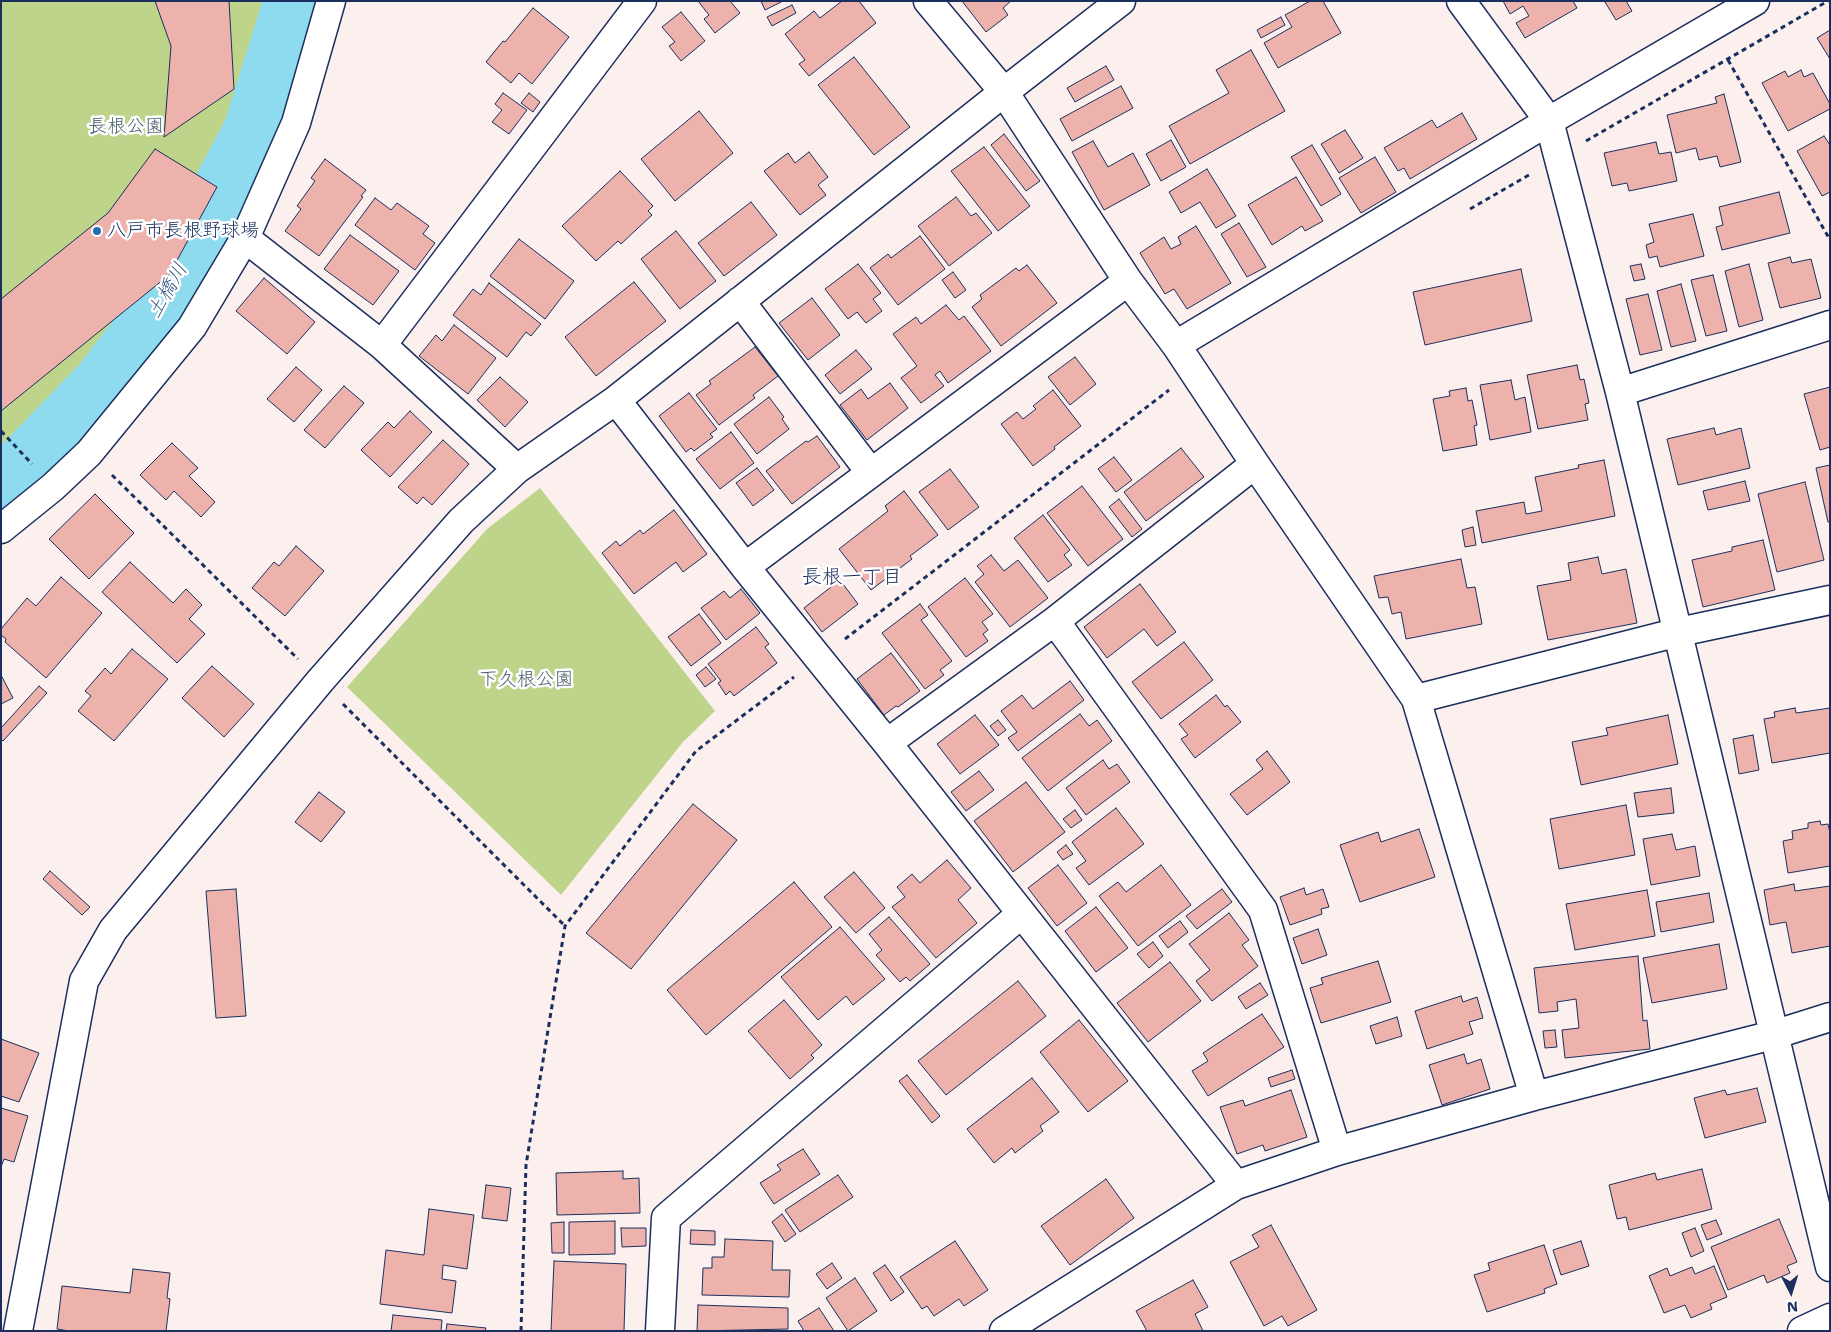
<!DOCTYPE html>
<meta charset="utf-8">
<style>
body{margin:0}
#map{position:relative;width:1831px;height:1332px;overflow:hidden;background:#fcf0ef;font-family:"Shantell Sans",sans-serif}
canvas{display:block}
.frame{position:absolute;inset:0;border:2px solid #1b2f5e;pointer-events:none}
.north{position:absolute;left:1766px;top:1267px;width:50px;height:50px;-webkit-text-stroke:4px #fff;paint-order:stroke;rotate:175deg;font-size:14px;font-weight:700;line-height:20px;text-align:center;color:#1b2f5e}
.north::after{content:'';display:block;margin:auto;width:18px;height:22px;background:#1b2f5e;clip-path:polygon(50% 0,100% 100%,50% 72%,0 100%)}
</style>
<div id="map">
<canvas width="1831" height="1332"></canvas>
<div class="frame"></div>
<div class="north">N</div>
</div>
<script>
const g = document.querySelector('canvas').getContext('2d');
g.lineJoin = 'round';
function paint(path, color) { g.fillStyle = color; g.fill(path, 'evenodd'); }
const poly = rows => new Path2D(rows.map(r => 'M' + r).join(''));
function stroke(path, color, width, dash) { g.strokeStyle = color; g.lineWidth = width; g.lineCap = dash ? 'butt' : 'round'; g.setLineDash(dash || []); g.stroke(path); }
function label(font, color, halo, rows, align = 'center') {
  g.font = font + ' "Shantell Sans","Klee One",sans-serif'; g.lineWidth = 5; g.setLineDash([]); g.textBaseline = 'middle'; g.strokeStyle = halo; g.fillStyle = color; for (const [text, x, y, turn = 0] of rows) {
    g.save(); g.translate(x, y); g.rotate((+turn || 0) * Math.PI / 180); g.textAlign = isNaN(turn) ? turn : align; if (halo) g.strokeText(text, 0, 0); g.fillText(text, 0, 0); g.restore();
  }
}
paint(poly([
 [1,1,308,1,281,88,235,190,194,267,142,349,74,428,1,495],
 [540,488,715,711,683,742,561,895,347,687,487,529]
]), '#bed48a');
stroke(poly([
 [1,487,13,479,103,386,144,333,172,289,255,132,296,1]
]), '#8edaee', 64);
const building = poly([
 [155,1,229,1,234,89,164,137,171,46,155,1],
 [698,1,730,1,740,13,715,33,704,19,709,15,698,1],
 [761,1,783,1,765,10,761,1],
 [842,1,859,1,876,23,809,76,799,64,805,60,785,34,814,11,820,18,842,1],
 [962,1,1011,1,1003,8,1008,15,986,32,962,1],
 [1310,1,1323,1,1341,33,1278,68,1264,43,1292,27,1285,15,1310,1],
 [1503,1,1573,1,1577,8,1525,38,1516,23,1529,16,1523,6,1510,14,1503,1],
 [1607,1,1626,1,1632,11,1616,20,1605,2,1607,1],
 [792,5,796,13,772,26,767,17,792,5],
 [533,8,569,37,532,84,519,73,511,83,486,62,503,41,505,42,533,8],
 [681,12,705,41,681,61,669,46,675,42,662,27,681,12],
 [1281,17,1285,25,1261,38,1257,30,1281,17],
 [1830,30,1830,59,1817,38,1830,30],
 [1251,50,1285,111,1190,164,1169,126,1229,93,1216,70,1251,50],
 [854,57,910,127,874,155,818,85,854,57],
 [1106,66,1114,80,1075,102,1067,88,1106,66],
 [1801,70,1804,77,1813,73,1830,104,1830,109,1788,131,1762,83,1785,71,1788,77,1801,70],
 [1121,86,1133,108,1072,141,1060,119,1121,86],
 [503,93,527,110,509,134,492,122,502,110,495,104,503,93],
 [529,93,540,102,533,112,521,103,529,93],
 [1724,94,1741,162,1720,167,1717,156,1699,160,1696,148,1676,153,1667,115,1717,103,1715,97,1724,94],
 [699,111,733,153,675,201,641,159,699,111],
 [1462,113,1477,139,1410,179,1404,168,1398,171,1384,148,1432,120,1437,128,1462,113],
 [1345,130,1363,158,1339,173,1321,144,1345,130],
 [1004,134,1040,181,1026,191,991,145,1004,134],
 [1824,136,1830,145,1830,192,1822,196,1797,151,1824,136],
 [1171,140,1186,167,1161,181,1146,154,1171,140],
 [1093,141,1108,167,1133,153,1150,185,1104,210,1072,152,1093,141],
 [1656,142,1659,154,1671,152,1677,181,1629,191,1627,183,1612,186,1604,153,1656,142],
 [1312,145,1341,194,1321,206,1291,157,1312,145],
 [984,147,1030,206,998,231,951,171,984,147],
 [155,149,217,187,169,275,1,411,1,299,108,213,155,149],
 [809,152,828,177,818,185,826,195,800,215,764,171,788,153,795,163,809,152],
 [1375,157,1396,192,1361,213,1339,178,1375,157],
 [325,159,366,190,361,196,363,197,319,256,285,231,301,209,297,206,315,181,311,178,325,159],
 [1207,169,1236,216,1216,228,1200,202,1181,213,1169,192,1207,169],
 [620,171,653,206,648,211,652,215,621,244,618,241,596,261,562,226,620,171],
 [1296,177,1323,221,1305,231,1302,226,1272,245,1248,205,1296,177],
 [1779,192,1790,233,1722,250,1716,227,1723,225,1719,207,1779,192],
 [956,197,971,216,976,213,992,233,949,266,918,226,956,197],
 [375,198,391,210,397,203,429,226,423,234,435,243,415,270,355,225,375,198],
 [751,202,777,235,724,276,698,243,751,202],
 [1693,214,1704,256,1660,267,1657,256,1649,258,1646,245,1654,242,1649,224,1693,214],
 [1239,223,1266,267,1247,277,1221,234,1239,223],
 [1196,226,1231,283,1187,309,1174,289,1165,294,1140,253,1164,237,1171,249,1181,244,1178,237,1196,226],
 [676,231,716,281,680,309,641,259,676,231],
 [350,235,399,271,373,305,324,269,350,235],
 [920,236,945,269,898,305,870,268,888,254,891,258,920,236],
 [519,239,574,281,545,319,490,276,519,239],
 [1790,257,1792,263,1811,259,1821,298,1780,308,1768,263,1790,257],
 [858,264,881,293,873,299,882,311,866,323,857,312,848,319,825,289,858,264],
 [1641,264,1645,279,1634,281,1630,266,1641,264],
 [1749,264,1763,320,1739,327,1725,271,1749,264],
 [1027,265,1057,303,1001,346,972,307,982,299,980,295,1016,268,1019,271,1027,265],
 [1521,269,1532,321,1425,345,1413,292,1521,269],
 [953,272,966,290,955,298,942,280,953,272],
 [1713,275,1727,331,1706,336,1691,280,1713,275],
 [264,278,315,322,287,354,236,311,264,278],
 [634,282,666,321,596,376,565,337,634,282],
 [489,283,541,324,531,336,526,332,507,357,453,315,473,289,481,295,489,283],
 [1681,284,1696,341,1671,347,1657,291,1681,284],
 [1648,294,1662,350,1640,355,1626,299,1648,294],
 [812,298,840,335,808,360,779,323,812,298],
 [946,305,959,320,964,316,991,351,948,383,940,371,935,375,944,386,921,403,901,378,917,366,893,334,916,317,921,324,946,305],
 [454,325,496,358,468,394,419,356,436,335,442,341,454,325],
 [755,347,778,376,753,395,755,398,719,425,696,395,711,384,709,381,755,347],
 [856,350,872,369,840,394,825,375,856,350],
 [1075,357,1096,384,1070,405,1048,377,1075,357],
 [1577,365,1580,380,1584,379,1589,403,1585,404,1588,420,1538,429,1527,375,1577,365],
 [296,367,322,390,294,422,267,399,296,367],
 [500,377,528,402,505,427,477,400,500,377],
 [1511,380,1515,400,1525,397,1531,432,1490,440,1480,385,1511,380],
 [890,383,908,408,867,440,840,405,861,389,868,399,890,383],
 [344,386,364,403,325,448,304,430,344,386],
 [1830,387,1830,447,1820,450,1804,394,1830,387],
 [1466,388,1468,401,1472,400,1477,425,1474,426,1477,445,1443,451,1433,399,1450,396,1449,391,1466,388],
 [1053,390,1081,426,1054,447,1055,449,1033,466,1001,424,1017,412,1023,419,1036,409,1033,406,1053,390],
 [689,393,717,429,710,434,713,437,694,451,691,448,686,452,659,416,689,393],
 [769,397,784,417,782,419,789,429,757,454,734,424,769,397],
 [410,411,432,432,390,477,361,450,388,422,394,428,410,411],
 [1714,428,1716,435,1741,428,1750,468,1678,485,1667,439,1714,428],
 [731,432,754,463,720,489,696,459,731,432],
 [817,436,840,467,792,504,766,471,806,441,808,442,817,436],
 [443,440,469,464,432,505,423,497,417,504,398,487,443,440],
 [172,443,198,468,189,476,215,502,201,517,174,491,166,500,140,475,172,443],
 [1181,448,1204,477,1146,521,1124,492,1181,448],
 [1114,457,1132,480,1116,492,1098,469,1114,457],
 [1604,460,1615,516,1482,543,1476,511,1524,502,1526,514,1542,511,1535,477,1579,468,1578,465,1604,460],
 [1830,465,1830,522,1828,522,1816,468,1830,465],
 [757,468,774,490,753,506,736,483,757,468],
 [950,469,979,507,948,530,919,492,950,469],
 [1745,481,1750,501,1708,510,1703,491,1745,481],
 [1805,482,1824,560,1777,572,1758,494,1805,482],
 [1082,486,1123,539,1088,566,1047,513,1082,486],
 [904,491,938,535,910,556,912,559,871,590,839,549,888,511,885,506,904,491],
 [95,494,134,533,89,579,49,539,95,494],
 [1119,499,1142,529,1132,537,1109,507,1119,499],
 [674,510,707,554,683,572,676,562,634,594,602,553,616,541,620,546,640,530,643,534,674,510],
 [1043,515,1070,550,1064,555,1072,565,1048,582,1014,538,1043,515],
 [1473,527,1476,545,1465,547,1462,530,1473,527],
 [1763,540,1775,590,1703,607,1692,560,1732,551,1732,547,1763,540],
 [296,546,324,571,285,616,252,588,274,562,279,566,296,546],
 [991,555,1004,571,1018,560,1048,598,1010,627,975,582,984,574,977,566,991,555],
 [1598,557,1602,574,1626,569,1637,623,1548,640,1537,586,1571,580,1568,563,1598,557],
 [1461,559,1467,588,1475,587,1482,624,1406,639,1401,612,1392,614,1388,597,1379,598,1374,576,1461,559],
 [130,562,173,603,186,589,202,605,189,619,205,634,177,663,102,592,130,562],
 [61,577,102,613,46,678,5,642,6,639,1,635,1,629,27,598,36,606,61,577],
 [965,578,993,614,982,622,988,630,983,634,988,641,966,657,928,607,965,578],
 [840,580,858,604,822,632,804,608,840,580],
 [1140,584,1176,632,1157,646,1144,629,1107,658,1084,627,1140,584],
 [741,589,760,613,726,640,701,608,724,591,730,598,741,589],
 [920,604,928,615,921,620,952,661,940,670,944,675,925,689,882,633,920,604],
 [699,614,721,643,691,666,668,637,699,614],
 [756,627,769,644,765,647,777,663,734,696,730,691,726,695,718,683,721,681,708,664,756,627],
 [1184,642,1213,680,1161,719,1132,682,1184,642],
 [132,649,168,679,114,741,78,711,91,696,85,691,105,668,111,674,132,649],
 [891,653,920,691,898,707,896,706,884,715,857,679,891,653],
 [212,666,254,704,224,737,182,698,212,666],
 [706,667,716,679,705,687,696,675,706,667],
 [1,675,13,698,1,704,1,675],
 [1070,681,1084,700,1018,751,1008,738,1017,732,1001,711,1022,695,1033,709,1070,681],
 [39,686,47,693,3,741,1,739,1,728,39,686],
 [1216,695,1225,707,1227,705,1241,722,1195,758,1181,739,1188,735,1179,724,1216,695],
 [1795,708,1796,713,1830,708,1830,753,1772,763,1764,719,1775,717,1774,712,1795,708],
 [1080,714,1089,726,1097,720,1112,741,1048,791,1022,758,1080,714],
 [975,715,999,745,960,774,937,744,975,715],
 [1668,715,1678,764,1581,785,1572,742,1608,735,1606,728,1668,715],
 [998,720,1006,730,998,736,990,726,998,720],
 [1753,735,1759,770,1739,774,1733,739,1753,735],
 [1267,751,1290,782,1247,815,1230,794,1263,769,1256,760,1267,751],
 [1103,760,1109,769,1117,764,1130,782,1086,815,1066,788,1103,760],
 [979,771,994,790,966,811,951,792,979,771],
 [1026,782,1065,832,1013,872,974,821,1026,782],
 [1671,788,1674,813,1638,817,1634,793,1671,788],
 [319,792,345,812,321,842,295,822,319,792],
 [693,804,737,840,631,969,586,933,693,804],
 [1626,805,1635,855,1559,869,1550,819,1626,805],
 [1116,808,1144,844,1089,885,1076,868,1086,861,1072,842,1116,808],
 [1075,810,1082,820,1071,828,1063,819,1075,810],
 [1820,821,1821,825,1828,824,1830,833,1830,866,1788,873,1783,841,1793,839,1792,831,1808,828,1808,823,1820,821],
 [1419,829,1435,877,1360,902,1340,845,1378,832,1381,842,1419,829],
 [1672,834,1676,850,1695,846,1700,876,1651,885,1643,839,1672,834],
 [1066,845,1073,854,1063,860,1057,852,1066,845],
 [947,860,971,888,958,900,977,923,936,958,892,907,905,897,897,887,912,874,920,883,947,860],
 [1058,865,1087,903,1057,926,1028,888,1058,865],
 [1161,865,1191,905,1138,946,1099,896,1118,882,1126,892,1161,865],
 [50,871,90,907,82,915,43,879,50,871],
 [854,872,885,908,856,933,824,897,854,872],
 [794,882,832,927,706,1035,667,990,794,882],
 [1794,884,1795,891,1830,886,1830,946,1792,953,1786,922,1770,925,1764,890,1794,884],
 [1304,888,1306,895,1323,889,1329,907,1321,909,1322,914,1290,925,1280,897,1304,888],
 [236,889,246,1016,216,1018,206,891,236,889],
 [1222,889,1232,902,1197,929,1186,916,1222,889],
 [1647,890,1655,936,1575,950,1566,904,1647,890],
 [1709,893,1714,922,1661,932,1656,902,1709,893],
 [1096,907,1128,948,1096,972,1065,931,1096,907],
 [1229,913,1249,940,1242,945,1258,966,1212,1001,1196,981,1210,970,1189,944,1229,913],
 [889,917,930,964,910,981,906,977,900,982,876,955,882,950,869,934,889,917],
 [1180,921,1188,932,1168,948,1159,936,1180,921],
 [840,927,885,979,853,1005,846,996,818,1020,781,977,840,927],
 [1318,929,1327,955,1302,964,1293,938,1318,929],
 [1153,942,1163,956,1149,968,1137,954,1153,942],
 [1719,944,1727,989,1652,1003,1643,958,1719,944],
 [1638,956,1643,1021,1647,1020,1650,1049,1565,1058,1562,1030,1579,1028,1576,999,1557,1002,1558,1011,1539,1013,1534,968,1638,956],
 [1378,961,1391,1002,1321,1023,1310,988,1323,984,1321,978,1378,961],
 [1170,962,1201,1001,1148,1042,1117,1003,1170,962],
 [1018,981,1046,1016,946,1095,918,1061,1018,981],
 [1260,983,1268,995,1246,1009,1238,997,1260,983],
 [1461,996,1463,1002,1477,997,1483,1018,1469,1022,1473,1034,1427,1049,1415,1011,1461,996],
 [784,1000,822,1045,811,1055,814,1058,790,1079,748,1031,784,1000],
 [1262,1014,1284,1047,1208,1096,1192,1071,1208,1061,1203,1053,1262,1014],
 [1397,1017,1402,1036,1376,1044,1370,1026,1397,1017],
 [1079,1020,1128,1081,1088,1112,1040,1052,1079,1020],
 [1555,1030,1557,1047,1545,1048,1543,1031,1555,1030],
 [1,1039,39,1053,19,1102,1,1096,1,1039],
 [1464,1054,1467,1064,1481,1059,1490,1089,1442,1105,1429,1065,1464,1054],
 [1292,1070,1295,1079,1271,1087,1268,1078,1292,1070],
 [907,1075,940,1116,932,1123,899,1081,907,1075],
 [1032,1078,1059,1112,1040,1126,1043,1131,1015,1153,1012,1148,994,1163,967,1129,1032,1078],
 [1757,1088,1766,1122,1705,1138,1694,1098,1725,1090,1727,1095,1757,1088],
 [1291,1090,1307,1137,1265,1151,1263,1145,1237,1154,1220,1107,1243,1100,1245,1106,1291,1090],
 [1,1108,28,1116,14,1162,4,1159,1,1167,1,1108],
 [803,1149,820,1174,774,1204,760,1183,781,1170,777,1165,803,1149],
 [1702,1169,1712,1209,1629,1230,1626,1217,1617,1219,1609,1185,1655,1173,1657,1180,1702,1169],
 [623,1171,623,1179,639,1178,640,1213,557,1215,556,1173,623,1171],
 [838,1175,853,1197,800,1232,785,1210,838,1175],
 [1106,1179,1134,1218,1070,1265,1041,1226,1106,1179],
 [486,1185,511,1188,507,1221,482,1218,486,1185],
 [429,1209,474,1215,467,1269,443,1265,442,1279,456,1281,452,1313,380,1304,386,1250,424,1255,429,1209],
 [782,1214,796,1234,785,1242,772,1222,782,1214],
 [1779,1219,1797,1262,1787,1266,1790,1273,1767,1283,1764,1275,1728,1290,1711,1247,1779,1219],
 [1716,1220,1722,1234,1707,1240,1701,1225,1716,1220],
 [615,1221,615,1254,569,1255,569,1222,615,1221],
 [564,1222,564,1253,552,1253,551,1223,564,1222],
 [1271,1225,1317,1310,1288,1326,1282,1316,1264,1326,1230,1262,1259,1247,1252,1235,1271,1225],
 [621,1228,646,1228,646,1246,622,1247,621,1228],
 [1695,1228,1704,1251,1691,1257,1682,1233,1695,1228],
 [691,1230,715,1231,715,1245,690,1244,691,1230],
 [725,1239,773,1241,772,1270,790,1270,789,1297,702,1295,703,1268,712,1268,712,1257,724,1257,725,1239],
 [955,1241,988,1290,964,1306,959,1299,934,1316,927,1306,922,1309,900,1277,955,1241],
 [1581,1241,1589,1266,1561,1275,1553,1250,1581,1241],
 [1544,1245,1557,1284,1544,1289,1545,1293,1487,1312,1474,1275,1490,1270,1488,1263,1544,1245],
 [554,1261,626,1264,624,1331,551,1331,554,1261],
 [832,1263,842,1278,827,1289,816,1274,832,1263],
 [885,1265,904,1292,891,1301,873,1273,885,1265],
 [1714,1266,1727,1297,1710,1304,1712,1309,1691,1318,1685,1305,1664,1313,1649,1276,1667,1268,1670,1276,1692,1267,1695,1274,1714,1266],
 [133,1269,170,1273,167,1298,170,1299,166,1331,69,1331,57,1329,62,1286,130,1293,133,1269],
 [855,1278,877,1311,848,1331,826,1298,855,1278],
 [1193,1280,1208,1307,1195,1314,1203,1331,1147,1331,1136,1311,1193,1280],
 [698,1305,788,1308,788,1329,697,1331,698,1305],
 [819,1308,834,1331,804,1331,798,1321,819,1308],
 [393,1315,442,1320,441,1331,391,1331,393,1315],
 [447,1324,486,1328,485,1331,446,1331,447,1324]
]);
paint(building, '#eeb2ad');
stroke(building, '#1b2f5e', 1);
const minor = poly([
 [928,1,1004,92,1128,281,1176,345,1255,464,1416,699,1534,1096],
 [1461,1,1549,121,1620,392,1830,1267],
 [245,238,382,345,517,469],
 [740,301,871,473],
 [382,345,642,1],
 [1176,345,1549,121,1755,1],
 [1620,392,1830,325],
 [616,400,745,567,887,743,1236,1185],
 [1,529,53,487,89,453,192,327,245,238,296,123,331,1],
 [745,567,1128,281],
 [1055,621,1263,910,1337,1151],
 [1416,699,1679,632,1830,600],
 [887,743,1055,621,1255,464],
 [18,1331,84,981,113,930,320,681,461,521,517,469,616,400,1004,92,1121,1],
 [660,1331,666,1218,1021,914],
 [1004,1331,1236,1185,1337,1151,1534,1096,1773,1035,1830,1017],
 [1802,1331,1830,1318]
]);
stroke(minor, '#1b2f5e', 31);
stroke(poly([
 [1728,60,1830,240],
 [1586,141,1828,1],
 [1470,209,1529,175],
 [1,431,32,464],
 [112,475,298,659],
 [845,639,1169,390],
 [343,704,565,926],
 [521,1331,526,1165,565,926,696,751,794,677]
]), '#1b2f5e', 3, [5, 4]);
stroke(minor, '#fff', 28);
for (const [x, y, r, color] of [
 [97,231,5,"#1f6fb2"]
]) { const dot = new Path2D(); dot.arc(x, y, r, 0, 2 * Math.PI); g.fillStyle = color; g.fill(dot); stroke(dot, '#fff', 2); }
label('19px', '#4c616b', '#fff', [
 ["長根公園",126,127],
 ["下久根公園",526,680]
]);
label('19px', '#1b2f5e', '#fff', [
 ["八戸市長根野球場",107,231]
], 'left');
label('italic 20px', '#385a82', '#fff', [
 ["土橋川",168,291,-60]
]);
label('20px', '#1b2f5e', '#fff', [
 ["長根一丁目",852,578]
]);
</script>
